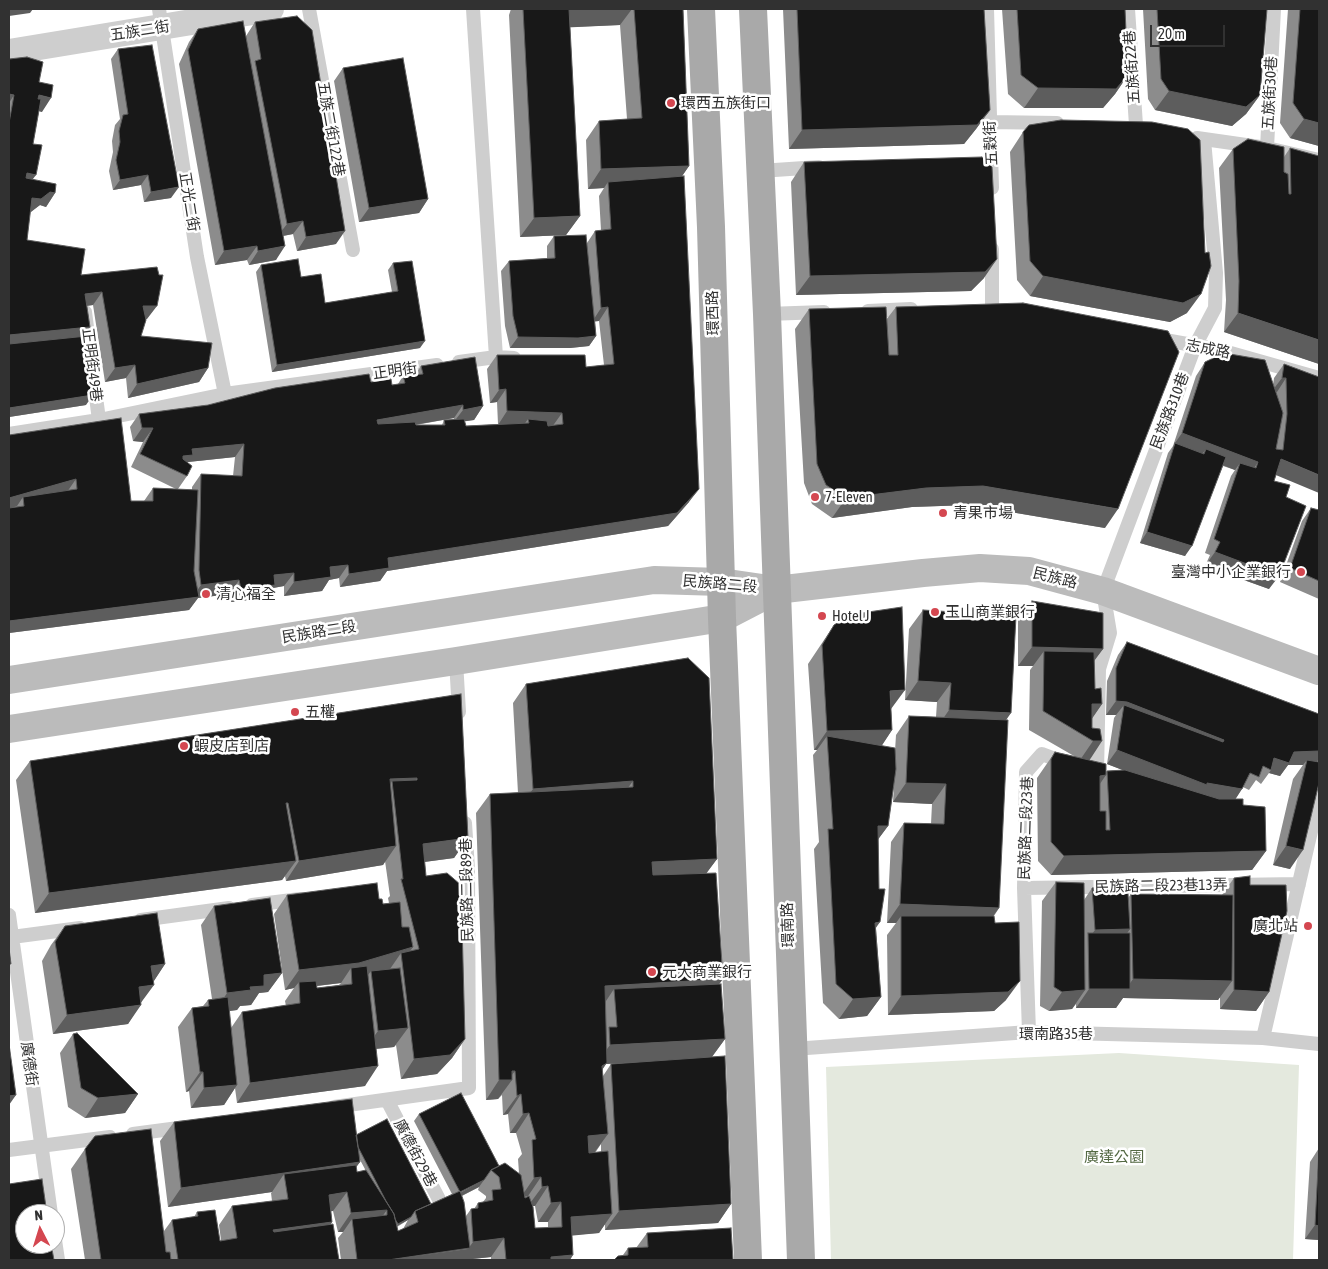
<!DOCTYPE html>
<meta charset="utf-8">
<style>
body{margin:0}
#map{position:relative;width:1328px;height:1269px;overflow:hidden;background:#fff;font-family:"Asap Condensed",sans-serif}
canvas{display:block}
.frame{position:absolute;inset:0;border:10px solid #313131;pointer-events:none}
.north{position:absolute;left:15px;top:1204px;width:50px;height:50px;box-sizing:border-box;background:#fff;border:1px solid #adadad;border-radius:50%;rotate:355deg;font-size:14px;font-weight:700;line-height:20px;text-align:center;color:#313131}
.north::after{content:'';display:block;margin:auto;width:18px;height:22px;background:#d44750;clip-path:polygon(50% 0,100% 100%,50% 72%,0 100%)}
.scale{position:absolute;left:1150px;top:25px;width:75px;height:22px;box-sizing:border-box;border:2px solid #313131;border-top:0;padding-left:6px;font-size:15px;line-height:18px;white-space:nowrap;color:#313131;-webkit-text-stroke:4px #fff;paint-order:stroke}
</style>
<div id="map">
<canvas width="1328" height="1269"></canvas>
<div class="frame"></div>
<div class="north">N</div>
<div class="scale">20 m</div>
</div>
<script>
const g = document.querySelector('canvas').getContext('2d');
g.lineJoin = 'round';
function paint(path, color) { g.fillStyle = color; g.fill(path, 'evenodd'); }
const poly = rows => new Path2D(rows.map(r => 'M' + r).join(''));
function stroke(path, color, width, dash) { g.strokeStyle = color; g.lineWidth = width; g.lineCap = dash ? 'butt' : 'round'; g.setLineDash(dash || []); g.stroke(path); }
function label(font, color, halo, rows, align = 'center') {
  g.font = font + ' "Asap Condensed","Noto Sans TC",sans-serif'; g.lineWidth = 5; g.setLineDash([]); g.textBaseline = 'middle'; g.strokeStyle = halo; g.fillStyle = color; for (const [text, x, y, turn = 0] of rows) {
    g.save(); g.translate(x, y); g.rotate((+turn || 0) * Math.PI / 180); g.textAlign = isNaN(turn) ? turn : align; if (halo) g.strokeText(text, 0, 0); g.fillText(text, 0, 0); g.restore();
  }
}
paint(poly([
 [1119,1053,1299,1065,1293,1260,831,1260,826,1067]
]), '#e4e9de');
stroke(poly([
 [159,9,197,257,225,394],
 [309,9,353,250],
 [473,9,496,357],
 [987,9,992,188],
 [1128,9,1136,125],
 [990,122,1057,123],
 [1197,138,1267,148,1319,160],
 [1267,148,1274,9],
 [760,171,819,167],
 [992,306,992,249],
 [868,311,911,309],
 [85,312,99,420],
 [767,314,824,312],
 [1154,338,1220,350,1319,378],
 [459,362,496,357,514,358],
 [9,434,99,420,225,394,437,365],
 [456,661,459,712],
 [1093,773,1097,774,1099,669,1110,633,1103,591,1195,346,1215,308,1216,273,1204,140],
 [1024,888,1299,884],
 [252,905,300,899],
 [9,915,51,1214],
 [141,920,229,908],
 [12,937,80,928],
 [1029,1032,1024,888,1026,772,1042,754,1068,764],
 [1263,1038,1319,797],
 [793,1049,1029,1032,1263,1038,1319,1044],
 [387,1100,443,1207],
 [334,1107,469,1088,468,869,465,823],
 [133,1134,186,1127],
 [9,1150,110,1137],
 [55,1240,58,1260]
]), '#cecece', 14);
stroke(poly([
 [9,52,271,9]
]), '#cecece', 26);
stroke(poly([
 [9,680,654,580,721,582,776,590,923,573,980,568,1029,571,1103,591,1319,671],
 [9,729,456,661,722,618,776,590]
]), '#bbb', 28);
stroke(poly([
 [701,9,711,227,722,618,748,1260],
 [753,9,767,314,801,1260]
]), '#a9a9a9', 28);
paint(poly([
 [511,9,683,9,689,166,682,176,689,502,668,526,387,571,380,581,340,587,339,578,329,580,322,591,284,596,284,586,273,588,266,598,231,602,230,594,198,598,189,610,9,633,9,435,131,501,144,501,153,488,176,489,131,467,143,442,133,441,130,427,139,414,208,405,371,382,392,385,398,384,403,376,415,375,421,366,483,406,474,420,464,421,466,426,498,424,497,402,490,403,487,369,497,355,586,367,604,365,599,321,595,321,596,336,589,346,570,348,510,348,505,326,501,271,509,261,547,258,547,246,554,236,587,243,595,231,601,230,599,196,604,188,588,189,586,140,599,121,627,119,620,25,570,27,580,216,566,235,520,237,509,15],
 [454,418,453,420,444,420,442,425,416,425],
 [235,457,233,476,201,474,192,487,192,490,178,489,187,476,188,462],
 [783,9,984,9,990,110,976,129,964,144,789,149],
 [1002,9,1125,9,1128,75,1115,94,1103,108,1024,108,1008,94],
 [1143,9,1267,9,1260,95,1246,114,1232,126,1155,110,1148,99],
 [1288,9,1319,9,1319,146,1290,138,1280,123],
 [255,22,336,244,297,251,293,234,283,236,276,260,249,265,247,260,215,265,179,64,189,42,198,29,246,36],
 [118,49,171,198,144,202,141,185,113,190,109,171,113,152,112,141,115,125,120,119,111,59],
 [9,59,39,82,42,112,39,111,33,144,32,179,55,193,46,207,40,205,30,212,27,240,81,275,147,319,146,319,141,336,208,368,199,382,128,398,126,378,105,382,93,305,87,306,90,327,83,336,86,405,9,417],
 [343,68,428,199,419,213,359,222,334,81],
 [1023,132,1187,313,1170,322,1030,296,1017,280,1010,152],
 [1290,148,1319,364,1224,332,1226,300,1219,168,1233,149,1284,157],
 [804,162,984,278,971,291,796,295,791,182],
 [393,263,420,348,272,372,256,272,261,265,301,277,325,303,392,292,388,270],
 [896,307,1105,528,969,505,912,507,832,518,812,504,804,483,795,329,809,309,886,320],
 [1205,362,1273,385,1274,378,1284,364,1319,377,1276,475,1274,481,1286,497,1269,589,1205,566,1210,555,1205,553,1231,476,1235,470,1223,466,1185,556,1140,543,1168,453,1173,446,1196,376],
 [1311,508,1319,510,1319,599,1280,582,1302,521],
 [1032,601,1103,649,1094,660,1095,689,1102,704,1092,718,1092,728,1100,729,1089,760,1106,772,1107,771,1123,770,1107,764,1114,718,1116,715,1106,715,1107,681,1118,655,1127,642,1319,714,1319,759,1317,762,1290,869,1273,865,1293,779,1303,765,1288,765,1280,776,1269,773,1261,784,1256,780,1249,790,1243,787,1235,799,1243,805,1266,851,1252,870,1051,875,1038,861,1037,778,1055,752,1074,756,1029,730,1030,670,1033,666,1018,666,1018,620],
 [923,610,1006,720,999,908,994,916,1006,1000,994,1011,888,1015,887,935,896,923,887,923,891,842,904,823,931,824,932,804,893,802,894,786,888,826,878,839,876,928,881,997,867,1016,839,1019,823,1003,814,849,819,842,813,755,817,750,814,750,808,664,834,625,891,709,892,730,881,746,895,751,896,735,909,716,936,717,937,702,905,700,909,629],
 [688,658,717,859,706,873,725,1039,712,1057,731,1204,718,1223,605,1230,605,1224,599,1233,572,1235,570,1260,491,1260,491,1257,463,1260,341,1260,338,1238,343,1232,338,1232,333,1211,331,1211,332,1222,331,1224,339,1260,85,1260,71,1169,85,1149,164,1231,172,1220,194,1217,197,1212,220,1241,221,1240,219,1225,232,1206,272,1201,271,1193,272,1192,168,1207,160,1141,174,1122,356,1135,431,1204,452,1194,414,1121,419,1114,499,1166,519,1173,518,1159,522,1154,516,1133,510,1133,508,1114,503,1115,502,1095,498,1099,486,1100,476,813,490,794,518,793,513,703,526,684],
 [651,1061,611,1064,603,1076,602,1070,606,1064],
 [601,1144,601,1152,595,1153],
 [359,1158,366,1171,357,1172,356,1167,360,1162],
 [479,1187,478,1190,486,1196,486,1198,483,1202,478,1203,474,1209,471,1209,466,1216,462,1196],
 [533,1206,535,1206,538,1222,548,1222,548,1228,535,1228],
 [408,1220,403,1229,398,1231,397,1227],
 [461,694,468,838,454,858,424,862,426,876,465,1039,452,1058,437,1074,401,1079,396,1045,394,1047,376,1049,365,1086,237,1103,235,1088,224,1105,191,1108,189,1091,186,1092,178,1027,192,1008,203,1006,208,1000,212,999,201,925,214,906,282,973,268,992,259,993,251,1005,240,1006,237,1010,229,1011,231,1028,242,1012,286,1006,285,1001,294,988,285,990,274,914,287,895,379,899,383,904,389,903,388,898,390,896,385,861,383,865,286,881,285,876,282,880,35,913,16,780,30,761],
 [341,983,339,985,317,988,317,986],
 [1234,878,1250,885,1269,992,1256,1011,1220,1009,1220,997,1218,1000,1123,998,1116,1008,1076,1008,1076,1004,1072,1009,1049,1011,1040,1006,1042,901,1056,882,1084,900,1092,888,1128,898,1131,894,1222,895],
 [65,926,165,964,153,982,128,1024,53,1034,42,961,51,945],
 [73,1034,138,1094,125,1113,85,1118,68,1107,60,1053],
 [1319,1148,1319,1240,1305,1239,1310,1162],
 [647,1233,733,1260,623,1255,628,1248,636,1248]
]), '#8c8c8c');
paint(poly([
 [9,9,33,9,30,13,9,16],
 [569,9,632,9,620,25,556,28],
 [1128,75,1115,94,1103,108,1024,108,1038,88],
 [1169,91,1260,95,1246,114,1232,126,1155,110],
 [9,94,14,95,9,103],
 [39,95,51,98,42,112,29,108],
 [990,110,976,129,964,144,789,149,802,130],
 [1304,119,1319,123,1319,146,1290,138],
 [689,166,676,185,608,182,604,188,588,189,601,169],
 [27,173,36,175,26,188,18,187],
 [148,175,141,185,113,190,120,180],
 [179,187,171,198,144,202,151,192],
 [50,192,55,193,46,207,40,205,31,212,23,211,32,198],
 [428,199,419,213,359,222,369,208],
 [580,216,566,235,520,237,534,218],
 [303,221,293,234,277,237,287,224],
 [345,231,336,244,297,251,306,237],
 [257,246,247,260,215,265,224,251],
 [285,246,276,260,249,265,258,251],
 [997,259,984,278,971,291,796,295,810,276],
 [1043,276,1201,294,1187,313,1170,322,1030,296],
 [102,292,93,305,76,307,85,294],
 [143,306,157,306,147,319,134,320],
 [608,307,599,321,592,322,601,308],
 [1238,313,1319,340,1319,364,1224,332],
 [90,327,81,340,9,347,9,335],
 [596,336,589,346,570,348,510,348,518,337],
 [425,341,420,348,272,372,277,365],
 [135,365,126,378,105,382,115,368],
 [208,368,199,382,128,398,137,384],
 [1282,378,1286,378,1277,392,1272,391],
 [506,389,497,402,490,403,499,390],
 [93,395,86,405,9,417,9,408],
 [463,405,454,418,367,433,377,420],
 [483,406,474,420,453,423,463,410],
 [507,411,562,413,552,427,529,423,528,419,523,426,498,425],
 [142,428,153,428,143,442,133,441],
 [1182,433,1258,462,1249,476,1240,463,1235,470,1202,457,1206,449,1200,457,1175,443],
 [244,444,235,457,188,462,183,468,183,456,192,449],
 [1281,459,1319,475,1319,493,1271,473],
 [76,479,67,492,23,497,17,506,9,509,9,498],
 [983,486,1118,509,1105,528,969,505,912,507,832,518,846,498,926,488],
 [699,489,689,502,668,526,387,571,380,581,340,587,349,574,388,558],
 [1147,532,1192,546,1185,556,1140,543],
 [1215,552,1279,576,1269,589,1205,566],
 [348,565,339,578,329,580,322,591,284,596,294,582,330,567],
 [294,573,284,586,273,588,266,598,231,602,241,589,274,575],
 [239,580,230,594,198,598,189,610,9,633,9,621,192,598,201,585],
 [1032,647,1103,649,1089,668,1044,651,1033,666,1018,666],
 [918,681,951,683,937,702,905,700],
 [905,690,891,709,890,691],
 [1116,701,1127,702,1224,740,1214,753,1124,705,1116,715,1106,715],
 [1092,704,1102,704,1089,723],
 [949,710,1011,713,997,733,936,729],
 [892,730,879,750,827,736,817,750,814,750,827,731],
 [1093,741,1102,741,1089,761,1080,760],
 [1117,750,1207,783,1242,789,1233,803,1197,799,1107,764],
 [1319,751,1319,759,1315,764,1307,760,1303,765,1288,765,1280,776,1269,773,1271,770,1274,758,1294,752],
 [1106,775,1093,794,1100,776],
 [417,778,404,797,392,781,380,798,390,779],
 [633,781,619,800,519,808,533,789],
 [906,783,946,784,932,804,893,802],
 [878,826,888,826,874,845],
 [468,838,454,858,409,864,423,844],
 [396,846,383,865,286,881,299,861],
 [1286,846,1303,850,1290,869,1273,865],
 [1266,851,1252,870,1051,875,1064,856],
 [717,859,703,878,638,881,652,862],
 [296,861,282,880,35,913,49,893],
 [900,904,999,908,985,927,901,916,896,923,887,923],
 [880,922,866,942,875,923],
 [1130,929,1117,948,1088,939,1095,930],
 [413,947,402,962,401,953,390,969,371,971,368,975,351,968,341,983,299,988,299,982,294,988,285,990,299,970],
 [165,964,152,984,151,966],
 [282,973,268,992,259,993,251,1005,240,1006,237,1010,214,1013,227,993,250,987,264,975],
 [723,979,709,998,614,989,604,1004,605,986],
 [1133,979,1232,981,1218,1000,1123,998,1116,1008,1076,1008,1089,989,1126,989],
 [1020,981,1006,1000,994,1011,888,1015,901,996],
 [154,985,140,1004,139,987],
 [1085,990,1072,1009,1049,1011,1062,992],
 [1234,990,1269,992,1256,1011,1220,1009],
 [881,997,867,1016,839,1019,853,999],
 [141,1005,128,1024,53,1034,67,1015],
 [408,1028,394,1047,364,1050,378,1031],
 [465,1039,452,1058,437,1074,401,1079,414,1059],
 [725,1039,711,1058,606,1064,594,1082,596,1064,610,1045],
 [378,1066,365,1086,237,1103,250,1083],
 [512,1071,515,1071,508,1080,512,1080,498,1099,486,1100,499,1080],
 [200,1072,203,1072,189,1091,186,1092],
 [237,1085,224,1105,191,1108,204,1088],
 [138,1094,125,1113,85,1118,98,1098],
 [521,1094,508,1114,503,1115,517,1096],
 [16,1095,9,1105,9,1096],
 [529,1113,516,1133,510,1133,523,1114],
 [608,1134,594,1153,575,1155,588,1136],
 [360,1162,346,1181,284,1174,272,1192,168,1207,181,1188],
 [541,1177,528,1196,521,1197,534,1178],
 [484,1180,479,1187,455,1199,460,1193],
 [548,1186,535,1206,528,1206,542,1187],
 [347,1192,333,1211,316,1214,329,1195],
 [561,1202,548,1222,538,1222,551,1203],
 [731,1204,718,1223,605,1230,619,1211],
 [387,1210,373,1229,352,1219,343,1232,338,1232,351,1213],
 [612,1214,599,1233,558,1237,571,1217],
 [411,1217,408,1220,395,1227,398,1224],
 [332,1222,319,1241,259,1249,273,1230],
 [1315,1225,1319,1226,1319,1240,1305,1239],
 [504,1238,491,1257,463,1260,388,1260,468,1249,473,1242],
 [573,1255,570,1260,549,1260,551,1257]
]), '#5d5d5d');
const building = poly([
 [523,9,569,9,580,216,534,218,523,9],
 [634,9,683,9,689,166,601,169,599,121,642,118,634,9],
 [797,9,984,9,990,110,977,125,802,130,797,9],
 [1017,9,1125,9,1128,75,1116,89,1038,88,1021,75,1017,9],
 [1157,9,1267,9,1260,95,1246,107,1169,91,1161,79,1157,9],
 [1300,9,1319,9,1319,123,1304,119,1293,103,1300,9],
 [297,16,312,30,345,231,306,237,303,221,287,224,255,61,261,59,255,22,297,16],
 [243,21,285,246,258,251,257,246,224,251,188,50,198,29,243,21],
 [152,45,179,187,151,192,148,175,120,180,116,160,120,142,119,131,123,115,128,114,118,49,152,45],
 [27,57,43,62,39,82,53,85,51,98,39,95,38,99,41,99,33,144,42,145,36,175,27,173,26,178,56,184,55,193,50,192,41,199,32,198,27,240,85,249,81,275,157,267,159,275,163,275,157,306,143,306,146,320,141,336,212,343,208,368,137,384,135,365,115,368,102,292,85,294,90,327,9,335,9,123,14,95,9,94,9,59,27,57],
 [403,58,428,199,369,208,343,68,403,58],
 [1061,120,1152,122,1188,129,1200,140,1205,253,1209,252,1211,266,1201,294,1183,303,1043,276,1030,261,1023,132,1029,125,1061,120],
 [1248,139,1284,147,1284,172,1288,174,1289,194,1291,194,1290,148,1319,156,1319,340,1238,313,1239,281,1233,149,1248,139],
 [982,157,992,167,997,259,985,272,810,276,804,162,982,157],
 [684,176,699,489,677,513,388,558,389,568,349,574,348,565,330,567,331,577,294,582,294,573,274,575,275,585,241,589,239,580,201,585,199,570,201,474,242,476,244,444,192,449,193,455,183,456,183,459,192,466,187,476,140,454,153,428,142,428,139,414,208,405,275,388,369,374,371,382,391,379,392,385,405,383,403,376,423,374,421,366,475,357,483,406,463,410,463,405,377,420,378,424,415,422,416,425,445,425,444,420,464,419,466,426,529,423,528,419,547,421,548,426,563,424,562,413,507,411,506,389,499,390,497,355,585,355,586,367,614,364,608,307,601,308,595,231,611,229,608,182,684,176],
 [586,235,596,336,578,338,518,337,513,316,509,261,555,258,554,236,586,235],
 [298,259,301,277,321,274,325,303,398,291,393,263,412,261,425,341,277,365,261,265,298,259],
 [1023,303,1168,331,1179,352,1118,509,983,486,926,488,846,498,826,485,817,464,809,309,886,307,889,355,898,355,896,307,1023,303],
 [87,336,93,395,9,408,9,344,87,336],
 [1224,353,1265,360,1283,413,1276,449,1283,450,1287,414,1286,378,1282,378,1284,364,1319,377,1319,475,1281,459,1274,481,1290,485,1286,497,1306,506,1279,576,1215,552,1220,542,1214,539,1240,463,1256,468,1258,462,1182,433,1205,362,1224,353],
 [121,418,131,501,153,501,153,488,198,490,194,571,199,597,9,621,9,508,24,506,23,497,77,489,76,479,9,498,9,435,121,418],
 [1175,443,1204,454,1206,449,1226,457,1192,546,1147,532,1175,443],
 [1311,508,1319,510,1319,581,1290,568,1311,508],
 [1032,601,1103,613,1103,649,1032,647,1032,601],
 [902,607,905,690,890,691,892,730,827,731,822,645,834,625,848,615,902,607],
 [923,610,1016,616,1011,713,949,710,951,683,918,681,923,610],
 [1127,642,1319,714,1319,751,1294,752,1289,763,1274,758,1271,770,1263,766,1259,777,1250,773,1242,789,1207,783,1207,785,1117,750,1124,705,1223,742,1224,740,1127,702,1116,701,1116,668,1127,642],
 [1044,651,1094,652,1095,689,1101,688,1102,704,1092,704,1092,728,1100,729,1102,741,1093,741,1043,711,1044,651],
 [688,658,709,678,717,859,652,862,653,875,716,873,723,979,605,986,607,1063,602,1066,608,1134,588,1136,589,1153,608,1151,612,1214,571,1217,573,1255,551,1257,551,1260,506,1260,504,1238,473,1242,471,1209,478,1208,478,1203,493,1200,492,1190,501,1189,499,1177,491,1170,505,1163,521,1175,525,1198,529,1196,533,1207,535,1228,562,1227,561,1202,551,1203,548,1186,542,1187,541,1177,534,1178,532,1140,536,1139,529,1113,523,1114,521,1094,517,1096,515,1071,512,1071,512,1080,499,1080,490,794,633,787,633,781,533,789,526,684,688,658],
 [461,694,468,838,423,844,426,876,447,873,461,885,465,1039,450,1055,414,1059,401,953,419,949,401,879,403,879,392,781,417,780,417,778,390,779,396,846,299,861,288,803,286,803,296,861,49,893,30,761,461,694],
 [909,716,1008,720,999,908,900,904,904,823,944,824,946,784,906,783,909,716],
 [827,736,895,748,896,769,888,826,878,826,879,889,885,889,880,922,875,923,881,997,853,999,836,984,828,829,833,829,827,736],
 [1055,752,1106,764,1106,775,1100,776,1100,811,1106,811,1106,830,1110,830,1107,771,1125,770,1219,799,1243,799,1243,805,1265,807,1266,851,1064,856,1051,842,1051,759,1055,752],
 [1307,760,1319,762,1319,783,1303,850,1286,846,1307,760],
 [1250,876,1250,885,1286,885,1287,911,1269,992,1234,990,1234,878,1250,876],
 [1056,882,1084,883,1085,990,1062,992,1054,987,1056,882],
 [377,883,379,899,382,899,383,904,400,902,402,927,409,927,413,947,359,963,299,970,287,895,377,883],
 [1114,885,1128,893,1130,929,1095,930,1092,888,1114,885],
 [1131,894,1233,895,1232,981,1133,979,1131,894],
 [270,898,282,973,264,975,264,986,250,987,251,990,227,993,214,906,270,898],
 [157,913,165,964,151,966,154,985,139,987,141,1005,67,1015,55,942,65,926,157,913],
 [901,916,994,916,995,923,1019,922,1020,981,1008,992,901,996,901,916],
 [1088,933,1130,933,1130,989,1089,989,1088,933],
 [9,948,11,964,9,964,9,948],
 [367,966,378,1066,250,1083,242,1012,300,1003,299,982,316,981,317,988,352,984,351,968,367,966],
 [400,968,408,1028,378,1031,371,971,400,968],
 [721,984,725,1039,610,1045,609,1027,617,1027,614,989,721,984],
 [228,997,237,1085,204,1088,203,1072,200,1072,192,1008,209,1006,208,1000,228,997],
 [77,1033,138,1094,98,1098,81,1088,73,1034,77,1033],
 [9,1044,16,1095,9,1096,9,1044],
 [725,1056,731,1204,619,1211,611,1064,725,1056],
 [461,1093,499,1166,491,1170,484,1180,460,1192,419,1114,461,1093],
 [352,1099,360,1162,181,1188,174,1122,352,1099],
 [387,1119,431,1204,415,1211,411,1217,398,1224,395,1219,394,1214,386,1201,358,1147,356,1135,387,1119],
 [151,1129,166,1252,170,1252,171,1260,101,1260,85,1149,95,1136,151,1129],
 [1319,1149,1319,1226,1315,1225,1319,1149],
 [356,1165,357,1172,366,1170,394,1214,398,1231,418,1222,415,1211,460,1191,464,1202,470,1248,388,1260,357,1260,352,1219,387,1215,387,1210,351,1213,347,1192,329,1195,332,1222,273,1230,274,1232,333,1224,339,1260,178,1260,172,1220,198,1216,197,1212,215,1210,220,1241,237,1238,232,1206,288,1199,284,1174,356,1165],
 [42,1179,47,1214,25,1214,25,1244,51,1244,54,1260,9,1260,9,1184,42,1179],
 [731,1228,733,1260,614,1260,618,1256,628,1255,628,1248,648,1247,647,1233,731,1228]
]);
paint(building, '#181818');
stroke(building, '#5d5d5d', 1);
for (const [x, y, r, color] of [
 [671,103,5,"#d44750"],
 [815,497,5,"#d44750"],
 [943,513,5,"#d44750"],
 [1301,572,5,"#d44750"],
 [206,594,5,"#d44750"],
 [935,612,5,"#d44750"],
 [822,616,5,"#d44750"],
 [295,712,5,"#d44750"],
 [184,746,5,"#d44750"],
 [1308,926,5,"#d44750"],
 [652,972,5,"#d44750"]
]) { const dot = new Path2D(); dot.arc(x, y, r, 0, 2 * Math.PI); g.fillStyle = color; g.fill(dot); stroke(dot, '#fff', 2); }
label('15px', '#313131', '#fff', [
 ["五族二街",140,31,-9],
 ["五族街22巷",1132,67,-94],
 ["五族街30巷",1270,93,-87],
 ["五族二街122巷",331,129,80],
 ["五穀街",991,143,-93],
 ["正光二街",189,202,81],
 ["環西路",713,313,-92],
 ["志成路",1208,349,11],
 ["正明街49巷",92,365,83],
 ["正明街",395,371,-8],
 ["民族路310巷",1170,411,-69],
 ["民族路",1055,578,14],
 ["民族路二段",720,584,5],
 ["民族路二段",319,632,-9],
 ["民族路二段23巷",1026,828,-88],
 ["民族路二段23巷13弄",1161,886,-1],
 ["民族路二段89巷",467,890,-91],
 ["環南路",788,925,-92],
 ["環南路35巷",1056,1034],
 ["廣德街",29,1064,82],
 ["廣德街29巷",415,1153,62]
]);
label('15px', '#313131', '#fff', [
 ["環西五族街口",681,103],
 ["7-Eleven",825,497],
 ["青果市場",953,513],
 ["臺灣中小企業銀行",1291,572,"right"],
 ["清心福全",216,594],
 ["玉山商業銀行",945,612],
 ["Hotel J",832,616],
 ["五權",305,712],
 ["蝦皮店到店",194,746],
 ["廣北站",1298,926,"right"],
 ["元大商業銀行",662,972]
], 'left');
label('15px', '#546943', '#fff', [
 ["廣達公園",1114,1157]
]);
</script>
